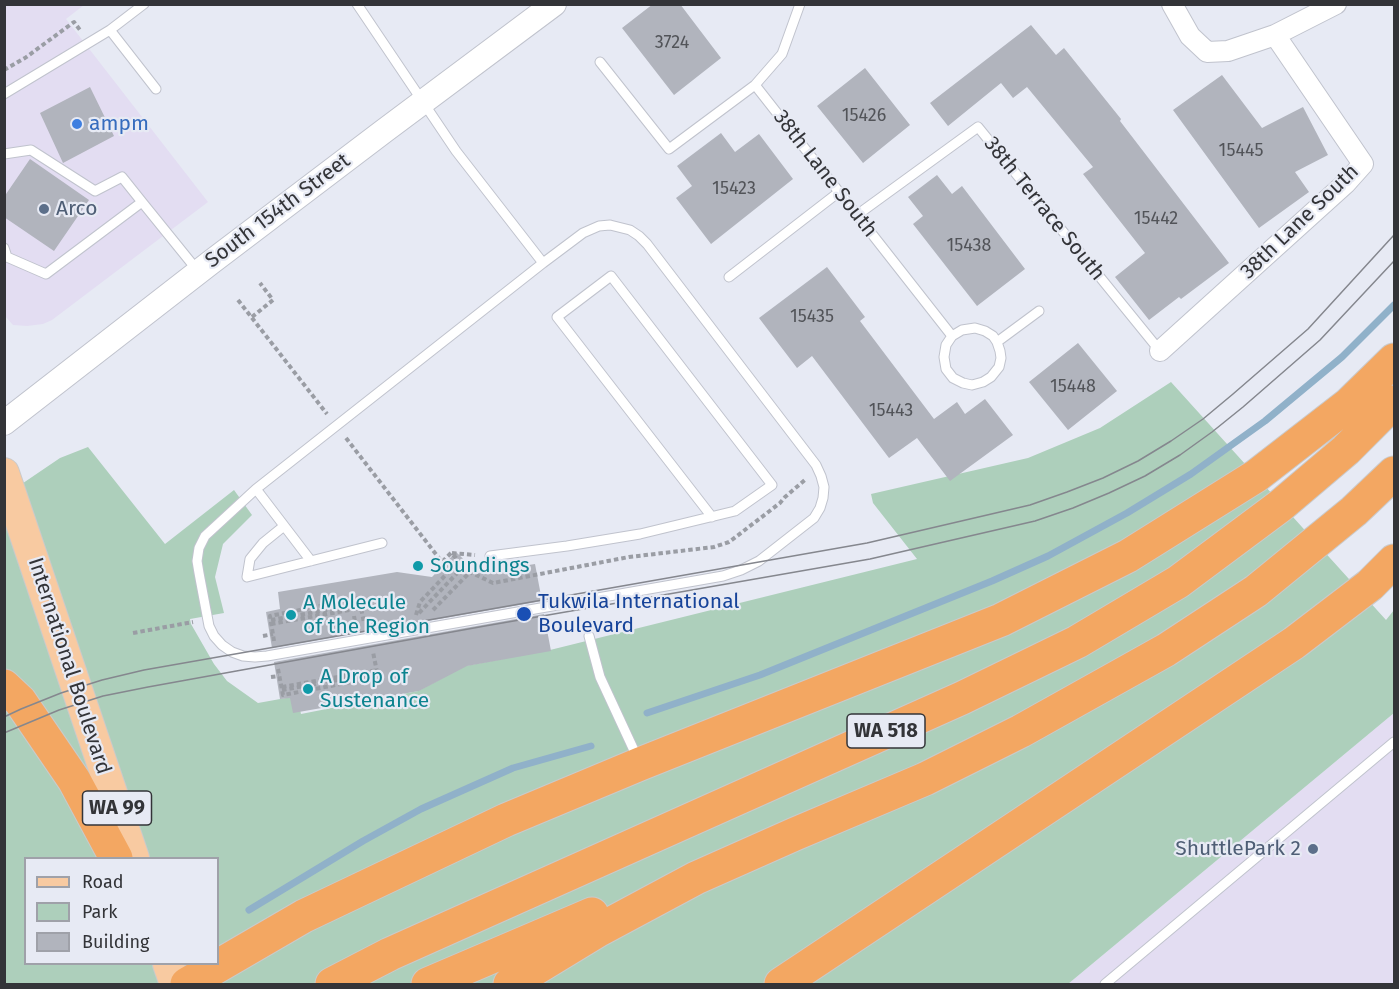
<!DOCTYPE html>
<style>
body{margin:0}
#map{position:relative;width:1399px;height:989px;overflow:hidden;background:#e7eaf4;font-family:"Fira Sans",sans-serif}
canvas{display:block}
.frame{position:absolute;inset:0;border:6px solid #333438;pointer-events:none}
.legend{position:absolute;left:24px;top:857px;width:195px;height:108px;box-sizing:border-box;background:#e7eaf4;border:2px solid #9fa1a9;margin:0;padding:8px 10px;list-style:none;font-size:18px;color:#333438}
.legend li{display:flex;align-items:center;gap:12px;height:30px}
.legend b{width:30px;border:2px solid #9fa1a9}
</style>
<div id="map">
<canvas width="1399" height="989"></canvas>
<div class="frame"></div>
<ul class="legend">
<li><b style="height:8px;background:#f8caa1"></b>Road</li>
<li><b style="height:16px;background:#adcfbb"></b>Park</li>
<li><b style="height:16px;background:#b1b4bd"></b>Building</li>
</ul>
</div>
<script>
const g = document.querySelector('canvas').getContext('2d');
g.lineJoin = 'round';
function paint(path, color) { g.fillStyle = color; g.fill(path, 'evenodd'); }
const poly = rows => new Path2D(rows.map(r => 'M' + r).join(''));
function stroke(path, color, width, dash) { g.strokeStyle = color; g.lineWidth = width; g.lineCap = dash ? 'butt' : 'round'; g.setLineDash(dash || []); g.stroke(path); }
function label(font, color, halo, rows, align = 'center') {
  g.font = font + ' "Fira Sans",sans-serif'; g.lineWidth = 4.5; g.setLineDash([]); g.textBaseline = 'middle'; g.strokeStyle = halo; g.fillStyle = color; for (const [text, x, y, turn = 0] of rows) {
    g.save(); g.translate(x, y); g.rotate((+turn || 0) * Math.PI / 180); g.textAlign = isNaN(turn) ? turn : align; if (halo) g.strokeText(text, 0, 0); g.fillText(text, 0, 0); g.restore();
  }
}
paint(poly([
 [4,5,84,5,66,19,208,202,52,320,43,324,27,326,13,325,5,316],
 [1394,713,1394,984,1068,984]
]), '#e3ddf2');
paint(poly([
 [1171,382,1386,620,1394,610,1394,713,1068,984,5,984,4,496,60,458,88,447,165,544,234,490,252,515,223,544,215,577,224,613,190,619,191,624,214,664,227,681,258,703,297,696,301,714,418,691,465,666,550,650,917,559,873,503,871,494,1028,458,1100,428],
 [26,858,218,858,218,964,26,964]
]), '#adcfbb');
stroke(poly([
 [647,713,760,675,992,581,1048,556,1127,513,1191,474,1265,421,1342,357,1394,305],
 [249,910,363,841,421,809,513,768,591,746]
]), '#90b1c9', 7);
paint(poly([
 [653,4,680,4,721,58,674,95,622,28],
 [1031,25,1056,55,1064,48,1121,119,1120,121,1229,263,1181,299,1179,297,1149,320,1115,277,1145,253,1083,174,1093,167,1027,87,1013,98,1001,83,948,126,930,103],
 [865,68,910,125,863,163,817,106],
 [1222,75,1262,128,1303,107,1328,155,1295,172,1309,192,1259,228,1173,110],
 [90,87,114,136,63,163,40,113],
 [721,133,735,152,759,134,793,179,711,244,676,198,692,186,677,166],
 [30,159,89,200,54,251,4,217,4,197],
 [937,175,952,194,962,186,1025,269,977,306,913,224,923,216,908,197],
 [827,267,865,317,860,321,934,419,957,402,965,414,985,399,1013,435,950,481,917,438,889,458,812,356,797,368,759,318],
 [1078,343,1117,391,1068,430,1029,382],
 [456,552,478,573,535,564,542,601,272,648,266,612,280,609,278,592,397,572,432,577],
 [544,614,551,651,467,666,419,691,293,713,290,698,280,699,274,662]
]), '#b1b4bd');
const service = poly([
 [357,4,456,151,543,263],
 [800,4,782,54,755,85,952,336,946,345,944,357,946,369,953,378,963,383,972,385,983,382,991,377,999,367,1001,358,1000,351,997,342,993,336,985,331,975,328,962,330,952,336],
 [110,30,156,89],
 [600,62,669,149,755,85],
 [4,94,110,30,144,4],
 [4,154,31,150,95,191,122,177,142,202,46,274,7,257,4,248],
 [142,202,197,270],
 [857,215,978,127,1160,351],
 [610,225,630,230,639,236,647,244,816,465,821,476,824,487,823,498,820,508,814,518,759,561,741,570,723,576,267,656,255,657,243,656,232,652,222,645,214,636,209,626,199,573,197,561,199,548,205,536,256,489,543,263,583,233,599,226,610,225],
 [729,277,839,192],
 [997,342,1039,311],
 [256,489,311,561],
 [284,526,263,543,250,559,247,577,382,543],
 [490,556,567,546,640,534,735,511,772,485,611,276,557,317,712,517],
 [589,636,600,677,638,759],
 [1105,984,1394,742]
]);
const minor = poly([
 [1275,35,1336,4],
 [1160,351,1346,183,1363,164,1275,35,1228,51,1207,52,1190,36,1172,4]
]);
const tertiary = poly([
 [4,423,210,263,384,131,554,4]
]);
const primary = poly([
 [4,473,134,858],
 [168,964,175,984]
]);
const motorway = poly([
 [4,686,20,701,74,780,116,858],
 [187,984,304,916,506,820,640,764,1001,620,1128,556,1256,476,1349,404,1394,360],
 [332,984,390,954,962,698,1077,642,1178,582,1280,506,1346,450,1394,402],
 [428,984,592,914],
 [510,984,599,930,696,878,795,834,925,779,1021,731,1166,650,1256,591,1354,511,1394,473],
 [781,984,1294,643,1370,585,1394,561]
]);
stroke(service, '#c0c3cd', 11);
stroke(minor, '#c0c3cd', 22);
stroke(tertiary, '#c0c3cd', 26);
stroke(primary, '#cacacb', 32);
stroke(motorway, '#cacacb', 35);
stroke(poly([
 [4,70,25,58,74,22,80,30],
 [238,300,327,414],
 [252,317,273,300,260,283],
 [346,438,442,562,451,553,470,572,493,583,629,557,714,547,729,542,737,536,780,503,785,497,806,479],
 [452,553,475,555],
 [433,610,470,572],
 [419,613,464,566],
 [416,615,420,602,459,561],
 [354,616,356,627],
 [271,620,360,604],
 [271,624,361,608],
 [133,633,193,622],
 [263,636,273,634],
 [274,641,270,616,359,598,364,623],
 [278,669,283,695,378,677,373,652],
 [271,677,279,676],
 [282,687,377,670],
 [282,690,378,673]
]), '#9a9da4', 4, [4.5, 3]);
stroke(service, '#fff', 9);
stroke(minor, '#fff', 20);
stroke(tertiary, '#fff', 24);
stroke(primary, '#f8caa1', 30);
stroke(motorway, '#f3a762', 33);
stroke(poly([
 [4,717,21,709,61,693,102,680,144,670,867,543,1030,505,1067,492,1103,478,1138,461,1171,441,1203,419,1233,394,1308,329,1394,235],
 [4,733,59,710,103,696,148,687,485,626,870,559,1035,521,1073,508,1109,493,1145,476,1180,455,1212,432,1243,407,1320,340,1394,261]
]), '#85878e', 1.5);
for (const [x, y, r, color] of [
 [77,124,6,"#3f7fe0"],
 [44,209,6,"#5c6f8a"],
 [418,566,6,"#0f9aa8"],
 [524,614,8,"#1a4fb4"],
 [291,615,6,"#0f9aa8"],
 [308,689,6,"#0f9aa8"],
 [1313,849,6,"#5c6f8a"]
]) { const dot = new Path2D(); dot.arc(x, y, r, 0, 2 * Math.PI); g.fillStyle = color; g.fill(dot); stroke(dot, '#e7eaf4', 2); }
label('18px', '#525459', null, [
 ["3724",672,43],
 ["15426",864,116],
 ["15445",1241,151],
 ["15423",734,189],
 ["15442",1156,219],
 ["15438",969,246],
 ["15435",812,317],
 ["15448",1073,387],
 ["15443",891,411]
]);
for (const [x, y, w] of [
 [886,731,78],
 [117,808,69]
]) { const box = new Path2D(); box.roundRect(x - w / 2, y - 17, w, 34, 4.5); g.fillStyle = '#e7eaf4'; g.fill(box); stroke(box, '#333438', 1.5); }
label('bold 20px', '#333438', null, [
 ["WA 518",886,731],
 ["WA 99",117,808]
]);
label('21px', '#366cbe', '#e7eaf4', [
 ["ampm",89,124]
], 'left');
label('21px', '#333438', '#e7eaf4', [
 ["38th Lane South",825,174,52],
 ["38th Terrace South",1044,209,51],
 ["South 154th Street",278,211,-37],
 ["38th Lane South",1300,222,-44],
 ["International Boulevard",69,666,72]
]);
label('21px', '#4e5e75', '#e7eaf4', [
 ["Arco",56,209],
 ["ShuttlePark 2",1301,849,"right"]
], 'left');
label('21px', '#0d838f', '#e7eaf4', [
 ["Soundings",430,566],
 ["A Molecule",303,603],
 ["of the Region",303,627],
 ["A Drop of",320,677],
 ["Sustenance",320,701]
], 'left');
label('21px', '#164399', '#e7eaf4', [
 ["Tukwila International",538,602],
 ["Boulevard",538,626]
], 'left');
</script>
